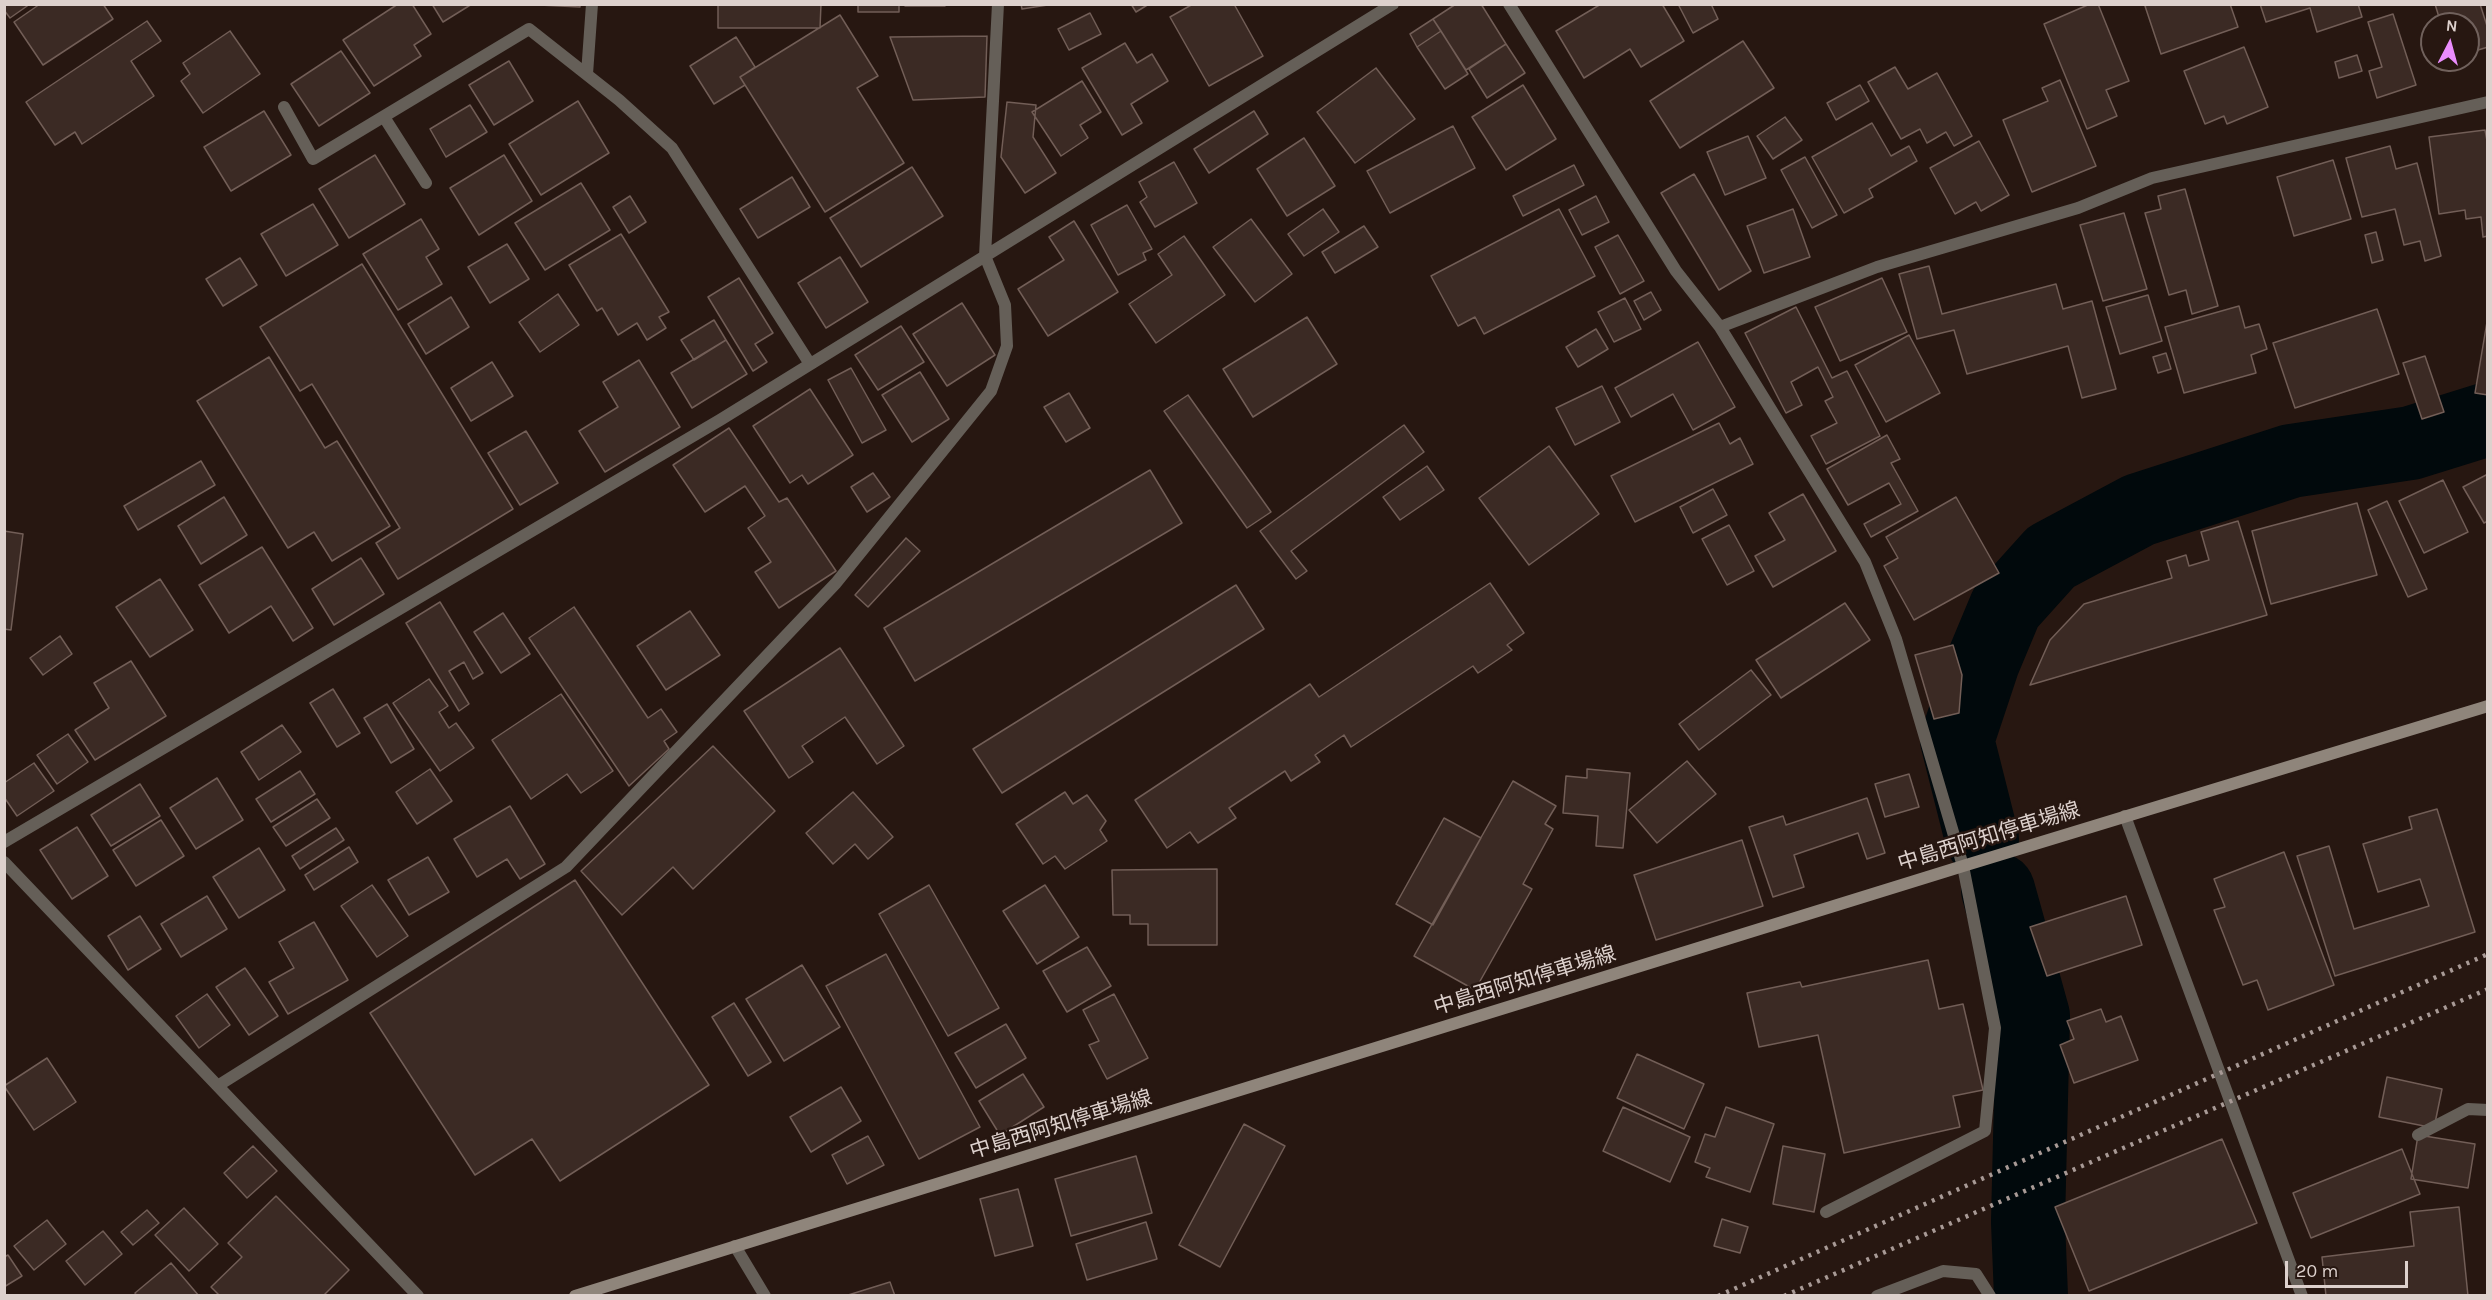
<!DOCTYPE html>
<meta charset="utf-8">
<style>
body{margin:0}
#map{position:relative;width:2492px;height:1300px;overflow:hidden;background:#271711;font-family:Karla,sans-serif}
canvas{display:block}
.frame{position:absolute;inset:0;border:6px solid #ddd1cd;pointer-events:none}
.north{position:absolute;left:2420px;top:12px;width:60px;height:60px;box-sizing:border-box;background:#271711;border:2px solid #70615c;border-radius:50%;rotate:6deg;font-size:16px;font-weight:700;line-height:24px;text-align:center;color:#ddd1cd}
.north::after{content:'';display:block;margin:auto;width:21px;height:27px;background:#ea8dfd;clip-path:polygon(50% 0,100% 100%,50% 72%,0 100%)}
.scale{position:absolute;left:2285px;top:1261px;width:123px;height:27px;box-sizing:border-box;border:3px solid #ddd1cd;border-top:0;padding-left:8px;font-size:18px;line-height:21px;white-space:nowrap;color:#ddd1cd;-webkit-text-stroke:4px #271711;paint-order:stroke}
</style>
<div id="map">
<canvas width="2492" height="1300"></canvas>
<div class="frame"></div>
<div class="north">N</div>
<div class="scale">20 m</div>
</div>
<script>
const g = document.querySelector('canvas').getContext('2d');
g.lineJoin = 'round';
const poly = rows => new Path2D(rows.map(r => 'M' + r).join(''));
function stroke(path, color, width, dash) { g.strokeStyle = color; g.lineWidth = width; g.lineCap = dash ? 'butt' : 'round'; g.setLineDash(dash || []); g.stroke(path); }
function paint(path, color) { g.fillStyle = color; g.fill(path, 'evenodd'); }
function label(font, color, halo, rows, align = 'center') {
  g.font = font + ' Karla,"Noto Sans JP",sans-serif'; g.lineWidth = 5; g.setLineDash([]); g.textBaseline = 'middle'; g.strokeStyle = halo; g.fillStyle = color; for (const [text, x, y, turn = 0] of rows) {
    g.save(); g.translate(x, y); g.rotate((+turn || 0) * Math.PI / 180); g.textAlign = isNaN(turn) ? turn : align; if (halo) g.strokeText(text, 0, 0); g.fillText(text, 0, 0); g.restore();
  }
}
stroke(poly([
 [1982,839,1957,740,1983,662,2006,607,2051,557,2139,510,2291,461,2411,443,2488,419],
 [1998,890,2033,1016,2028,1222,2031,1296]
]), '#01090c', 74);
const building = poly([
 [4,4,30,4,10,18,4,10,4,4],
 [40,4,103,4,113,19,43,65,14,22,40,4],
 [398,4,412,4,431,34,414,45,421,56,374,86,343,40,398,4],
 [432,4,472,4,443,22,432,4],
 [519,4,580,4,580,7,519,4],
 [718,4,821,4,820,28,718,28,718,4],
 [858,4,899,4,899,12,858,12,858,4],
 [905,4,945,4,945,6,905,6,905,4],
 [1021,4,1054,4,1022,9,1021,4],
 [1131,4,1149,4,1136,12,1131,4],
 [1193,4,1234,4,1263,56,1209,86,1170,17,1193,4],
 [1456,4,1481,4,1506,44,1466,70,1433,19,1456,4],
 [1601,4,1662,4,1684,41,1641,67,1630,49,1584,78,1556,31,1601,4],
 [1678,4,1711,4,1718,19,1693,33,1678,4],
 [2090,4,2098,4,2129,81,2106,90,2117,116,2087,129,2044,24,2090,4],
 [2149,4,2230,4,2238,27,2161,54,2145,6,2149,4],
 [2260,4,2358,4,2362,17,2317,32,2310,8,2266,22,2260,4],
 [2435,4,2480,4,2488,29,2488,47,2468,53,2468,24,2441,24,2435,4],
 [1090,13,1101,34,1069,50,1058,29,1090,13],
 [2393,14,2416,85,2377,98,2369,71,2382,67,2368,22,2393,14],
 [840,15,878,76,857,88,904,163,825,212,740,77,840,15],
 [1433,19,1441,31,1417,47,1410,34,1433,19],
 [147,21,161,41,131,61,154,96,82,144,75,132,55,145,26,102,147,21],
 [230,31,260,74,203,113,181,81,190,74,183,63,230,31],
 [1441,31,1468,74,1445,89,1417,47,1441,31],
 [987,36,985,97,913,100,890,37,987,36],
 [736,37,755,67,740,77,745,85,714,104,690,66,736,37],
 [1743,41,1774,88,1680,148,1650,101,1743,41],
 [1125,43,1137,63,1152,54,1168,81,1131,104,1142,123,1122,135,1082,68,1125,43],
 [1506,44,1525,73,1487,98,1469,69,1506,44],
 [2244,47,2268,107,2227,124,2224,116,2205,124,2184,71,2244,47],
 [341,51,370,93,319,126,291,84,341,51],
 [2357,55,2362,71,2339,78,2335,62,2357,55],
 [509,61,533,101,494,125,469,85,509,61],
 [1895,67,1908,89,1937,73,1972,136,1954,146,1946,132,1927,143,1920,129,1901,139,1868,82,1895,67],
 [1376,68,1415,119,1355,163,1317,112,1376,68],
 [2060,80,2096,166,2032,192,2003,120,2048,101,2042,88,2060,80],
 [1082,81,1101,112,1080,125,1088,138,1061,156,1032,112,1082,81],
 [1523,85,1556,139,1506,170,1472,117,1523,85],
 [1860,85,1869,101,1836,120,1827,103,1860,85],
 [578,101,609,153,541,195,509,144,578,101],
 [1007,102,1036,105,1033,137,1056,173,1025,193,1001,157,1007,102],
 [470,105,487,132,446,157,430,129,470,105],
 [264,111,291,155,231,191,204,147,264,111],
 [1254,111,1268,134,1209,173,1194,149,1254,111],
 [1785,117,1802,140,1773,159,1757,136,1785,117],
 [1872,123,1891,156,1909,146,1917,161,1869,189,1873,197,1844,213,1812,157,1872,123],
 [1453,126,1475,168,1390,213,1367,171,1453,126],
 [2485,130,2488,146,2488,236,2483,237,2481,217,2466,219,2465,210,2439,214,2429,137,2485,130],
 [1748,136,1766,178,1725,195,1707,152,1748,136],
 [1304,138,1335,186,1287,216,1257,169,1304,138],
 [1979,141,2009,195,1981,211,1976,202,1955,214,1930,168,1979,141],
 [2390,146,2396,169,2417,163,2441,256,2425,261,2420,241,2404,245,2395,209,2362,217,2346,158,2390,146],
 [375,155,405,204,349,238,319,189,375,155],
 [504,155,532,201,479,235,450,188,504,155],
 [1805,157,1837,215,1812,228,1781,170,1805,157],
 [2333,160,2351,219,2294,236,2277,177,2333,160],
 [1174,162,1197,203,1155,227,1140,202,1147,197,1139,182,1174,162],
 [1574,165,1584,185,1523,216,1513,196,1574,165],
 [912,167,943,216,861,267,830,218,912,167],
 [1694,174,1751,271,1719,290,1661,193,1694,174],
 [792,177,810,207,758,238,740,209,792,177],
 [581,183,610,230,545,270,515,223,581,183],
 [2185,189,2218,306,2192,314,2186,290,2169,295,2145,213,2161,209,2158,196,2185,189],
 [630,196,646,222,629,233,613,207,630,196],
 [1596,196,1609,222,1582,235,1569,210,1596,196],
 [313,204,338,245,286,276,261,234,313,204],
 [1127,205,1152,249,1143,253,1146,260,1118,275,1091,225,1127,205],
 [1323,209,1339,232,1304,256,1288,234,1323,209],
 [1559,209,1595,276,1484,334,1475,317,1458,326,1431,276,1559,209],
 [1793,209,1810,257,1764,273,1747,226,1793,209],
 [2124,213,2147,289,2103,301,2080,225,2124,213],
 [421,219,439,249,426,257,442,284,398,310,363,254,421,219],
 [1251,219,1292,274,1255,302,1213,247,1251,219],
 [1074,221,1118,292,1048,336,1018,289,1064,260,1049,237,1074,221],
 [1364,226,1378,247,1335,273,1322,252,1364,226],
 [2376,232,2383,260,2372,263,2365,235,2376,232],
 [621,234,669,312,659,317,666,328,647,340,637,323,618,335,602,308,597,311,569,265,621,234],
 [1618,235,1644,281,1620,294,1595,247,1618,235],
 [1184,236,1225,295,1156,343,1129,304,1172,275,1158,254,1184,236],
 [507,244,529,279,490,303,468,267,507,244],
 [840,257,868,302,826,328,798,283,840,257],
 [240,258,257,285,223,306,206,279,240,258],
 [362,264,513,509,398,579,376,543,400,528,312,384,300,391,260,327,362,264],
 [1929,266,1942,314,2056,284,2063,309,2092,301,2116,389,2082,398,2068,346,1967,374,1954,330,1917,339,1899,274,1929,266],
 [739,278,773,333,755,344,767,362,753,371,708,297,739,278],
 [1882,278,1907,332,1840,361,1815,307,1882,278],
 [1651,292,1661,310,1644,320,1634,301,1651,292],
 [558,294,579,325,540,352,519,322,558,294],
 [2148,295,2162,341,2120,354,2106,307,2148,295],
 [451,297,469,327,426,354,408,324,451,297],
 [1625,298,1641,329,1614,342,1598,312,1625,298],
 [962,303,995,355,947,386,913,334,962,303],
 [2239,306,2245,328,2259,324,2267,349,2251,355,2256,373,2184,393,2165,327,2239,306],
 [1796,307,1832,378,1847,371,1880,436,1826,464,1811,436,1837,423,1825,401,1833,397,1818,367,1791,382,1802,405,1786,413,1745,333,1796,307],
 [2377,309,2399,374,2295,408,2273,343,2377,309],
 [2488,316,2488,395,2475,393,2488,316],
 [1307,317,1337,364,1253,417,1223,369,1307,317],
 [714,320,726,340,694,360,681,340,714,320],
 [901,326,924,362,878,390,855,355,901,326],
 [1596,329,1608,349,1578,367,1566,347,1596,329],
 [1909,335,1940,393,1886,422,1855,365,1909,335],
 [726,340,747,374,692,408,671,373,726,340],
 [1698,342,1735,407,1693,430,1673,394,1631,417,1615,388,1698,342],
 [2166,353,2171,369,2158,373,2153,357,2166,353],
 [2425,356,2444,412,2422,419,2403,363,2425,356],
 [269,357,325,448,337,441,390,526,332,561,314,532,288,548,197,401,269,357],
 [639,360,680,427,605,472,579,431,618,407,603,382,639,360],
 [492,362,513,396,471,421,451,388,492,362],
 [851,368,886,430,862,443,828,380,851,368],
 [920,372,949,419,912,442,882,395,920,372],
 [1602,386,1620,422,1575,445,1556,408,1602,386],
 [810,389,853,455,808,484,802,475,790,483,753,426,810,389],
 [1069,393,1090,428,1066,442,1044,407,1069,393],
 [1188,395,1271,512,1247,528,1164,411,1188,395],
 [1719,423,1730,444,1740,438,1753,464,1635,522,1611,476,1719,423],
 [1404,425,1424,452,1291,551,1307,571,1296,579,1260,531,1404,425],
 [729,428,779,502,787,498,836,571,779,608,755,572,771,562,748,528,765,516,745,486,705,512,673,465,729,428],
 [526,431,558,483,520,505,488,453,526,431],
 [1887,435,1900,459,1891,463,1918,511,1871,537,1864,524,1901,504,1889,483,1848,505,1827,469,1887,435],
 [1549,446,1599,514,1529,565,1479,498,1549,446],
 [201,461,215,485,138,530,124,506,201,461],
 [1427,466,1444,490,1400,520,1383,497,1427,466],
 [1150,470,1182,523,915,681,884,628,1150,470],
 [873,473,890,497,867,512,851,487,873,473],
 [2488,474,2488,521,2484,523,2463,487,2488,474],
 [2443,480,2468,532,2424,553,2399,501,2443,480],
 [1713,489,1727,515,1693,533,1680,507,1713,489],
 [1803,494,1836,551,1773,587,1755,556,1785,540,1769,513,1803,494],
 [224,497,247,535,201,564,178,526,224,497],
 [1956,497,1999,573,1914,620,1884,566,1898,558,1886,537,1956,497],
 [2387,501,2427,589,2408,597,2368,510,2387,501],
 [2357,503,2377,575,2271,604,2252,531,2357,503],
 [2238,521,2267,615,2030,685,2050,640,2084,604,2172,578,2167,561,2186,555,2189,566,2209,560,2201,532,2238,521],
 [1729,525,1754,571,1727,585,1702,539,1729,525],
 [4,531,23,534,11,630,4,629,4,531],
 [906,538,920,551,868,607,855,595,906,538],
 [262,547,313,628,293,641,271,606,229,633,199,585,262,547],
 [361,558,384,594,334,625,312,589,361,558],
 [160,579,193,630,150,657,116,607,160,579],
 [1490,583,1524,633,1507,645,1512,650,1478,673,1473,666,1351,747,1344,735,1315,755,1320,762,1291,781,1285,771,1229,808,1236,818,1198,843,1190,832,1167,848,1135,800,1310,684,1319,697,1490,583],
 [1236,585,1264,629,1002,793,973,749,1236,585],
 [440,602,483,673,473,679,464,662,449,671,469,704,459,711,406,623,440,602],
 [1845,603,1870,640,1781,698,1756,660,1845,603],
 [574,607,648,718,661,709,677,732,664,741,669,749,629,786,529,638,574,607],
 [690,611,720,655,666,690,637,646,690,611],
 [503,613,530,654,501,673,474,632,503,613],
 [60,636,72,654,43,675,30,658,60,636],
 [1953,645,1962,675,1959,713,1934,719,1915,655,1953,645],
 [840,648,904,746,877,764,845,717,802,746,813,762,789,778,744,711,840,648],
 [131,661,166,716,95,760,75,730,109,708,94,683,131,661],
 [1751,670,1771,695,1699,750,1679,724,1751,670],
 [429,679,448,706,439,712,449,728,456,723,474,748,440,771,393,703,429,679],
 [333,689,360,733,337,747,310,703,333,689],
 [561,694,613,771,581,793,567,774,531,799,492,740,561,694],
 [387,704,414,749,391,763,364,718,387,704],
 [282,725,301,752,259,780,241,752,282,725],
 [68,734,88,762,57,784,37,755,68,734],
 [713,746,775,811,693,889,673,867,622,915,581,871,713,746],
 [1687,761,1716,794,1657,843,1629,810,1687,761],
 [34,763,54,791,17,816,4,797,4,783,34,763],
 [430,769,452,801,417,824,396,792,430,769],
 [1587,769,1630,773,1623,848,1596,846,1598,816,1563,813,1566,776,1587,778,1587,769],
 [300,771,315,794,271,822,256,799,300,771],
 [1909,774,1919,807,1885,817,1875,784,1909,774],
 [217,778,243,820,196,849,170,808,217,778],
 [1513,781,1556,806,1545,824,1553,829,1523,884,1532,889,1475,990,1414,956,1513,781],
 [140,784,160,816,111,846,91,815,140,784],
 [853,792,893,837,868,859,855,844,833,864,806,833,853,792],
 [1065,792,1073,804,1087,795,1106,821,1100,830,1107,841,1065,869,1055,856,1043,864,1016,824,1065,792],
 [1867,798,1885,853,1867,859,1858,833,1794,855,1804,887,1773,897,1749,827,1783,816,1786,825,1867,798],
 [317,799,330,818,286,846,273,827,317,799],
 [510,806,545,864,520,879,507,859,477,877,454,839,510,806],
 [2437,809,2475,932,2335,976,2297,856,2329,846,2354,929,2429,906,2420,879,2378,892,2363,844,2412,829,2409,817,2437,809],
 [1444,818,1481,838,1433,925,1396,904,1444,818],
 [161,820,184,856,136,886,113,850,161,820],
 [77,827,108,876,72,899,40,850,77,827],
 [336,828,344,840,300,869,292,856,336,828],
 [1742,840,1763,906,1656,940,1634,875,1742,840],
 [349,847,358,862,314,890,305,875,349,847],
 [259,848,285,890,239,918,213,877,259,848],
 [2284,852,2334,985,2268,1010,2257,980,2243,985,2214,910,2225,907,2214,879,2284,852],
 [428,857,449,892,409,915,388,880,428,857],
 [1217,869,1217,945,1148,945,1148,924,1130,924,1130,915,1113,915,1112,870,1217,869],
 [575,880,709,1085,560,1181,532,1139,475,1175,370,1013,575,880],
 [372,885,408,936,377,957,341,906,372,885],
 [929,885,999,1008,948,1036,879,914,929,885],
 [1045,885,1079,937,1037,964,1003,911,1045,885],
 [207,896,227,929,181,957,161,924,207,896],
 [2126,896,2142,945,2047,976,2030,927,2126,896],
 [140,916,161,949,128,970,108,936,140,916],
 [314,922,348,980,288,1014,269,982,294,968,279,942,314,922],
 [1087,947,1111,986,1067,1012,1043,971,1087,947],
 [886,954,980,1127,919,1159,826,986,886,954],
 [1928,960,1939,1009,1963,1004,1983,1090,1953,1096,1960,1127,1844,1153,1818,1035,1759,1047,1747,993,1800,982,1802,987,1928,960],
 [802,965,840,1027,784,1061,746,999,802,965],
 [245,968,278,1016,249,1035,216,987,245,968],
 [207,994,230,1025,199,1048,176,1016,207,994],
 [1114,994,1148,1058,1107,1079,1089,1045,1099,1041,1083,1010,1114,994],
 [734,1003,771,1062,748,1076,712,1017,734,1003],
 [2101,1009,2106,1022,2121,1016,2138,1060,2074,1083,2060,1045,2074,1039,2067,1021,2101,1009],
 [1006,1024,1026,1058,976,1088,955,1053,1006,1024],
 [1637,1054,1704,1084,1684,1129,1617,1098,1637,1054],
 [47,1058,76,1102,34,1130,4,1086,47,1058],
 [1023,1074,1044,1107,1000,1135,979,1101,1023,1074],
 [2387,1077,2442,1089,2434,1128,2379,1117,2387,1077],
 [841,1087,861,1121,811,1152,790,1117,841,1087],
 [1623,1107,1690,1137,1670,1182,1603,1151,1623,1107],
 [1726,1107,1774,1124,1750,1192,1706,1177,1710,1168,1695,1162,1705,1134,1715,1137,1726,1107],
 [1244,1124,1285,1146,1220,1267,1179,1245,1244,1124],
 [2418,1135,2475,1144,2468,1188,2411,1179,2418,1135],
 [868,1136,884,1165,847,1184,832,1155,868,1136],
 [2222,1139,2257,1223,2089,1291,2055,1207,2222,1139],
 [253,1146,277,1171,247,1198,224,1173,253,1146],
 [1783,1146,1825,1154,1814,1212,1773,1204,1783,1146],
 [2402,1149,2420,1194,2311,1238,2293,1193,2402,1149],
 [1136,1156,1152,1213,1071,1236,1055,1179,1136,1156],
 [1018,1189,1033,1246,995,1256,980,1199,1018,1189],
 [276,1196,349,1270,323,1296,220,1296,211,1287,242,1257,228,1243,276,1196],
 [2459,1207,2468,1296,2326,1296,2322,1257,2414,1246,2410,1212,2459,1207],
 [184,1208,218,1244,189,1271,155,1235,184,1208],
 [147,1210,159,1223,133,1245,121,1232,147,1210],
 [1722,1219,1748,1227,1740,1253,1714,1246,1722,1219],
 [47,1220,66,1244,34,1270,14,1246,47,1220],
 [1146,1222,1157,1259,1087,1280,1076,1244,1146,1222],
 [103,1231,122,1254,85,1285,66,1261,103,1231],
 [8,1255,22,1276,4,1287,4,1257,8,1255],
 [171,1263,199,1296,137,1296,135,1293,171,1263],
 [890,1282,895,1296,845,1296,890,1282]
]);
paint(building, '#3b2a24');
stroke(building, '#725e57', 1.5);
stroke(poly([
 [1509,4,1676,271,1720,327,1865,562,1896,639,1963,866,1995,1028,1985,1131,1826,1212],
 [587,74,592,4],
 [284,107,313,159,529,29,619,100,672,148,810,364],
 [384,117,426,183],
 [1720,327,1877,267,2078,208,2152,178,2488,102],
 [2125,816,2302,1296],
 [4,842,720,420,1393,4],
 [4,862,418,1296],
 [219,1085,566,867,836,583,991,391,1007,346,1005,305,985,256,998,4],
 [2418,1135,2468,1109,2488,1110],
 [735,1246,765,1296],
 [1877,1296,1943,1271,1976,1274,1990,1296]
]), '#655f58', 12);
stroke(poly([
 [575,1296,1963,866,2488,706]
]), '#8f857b', 12);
stroke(poly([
 [1718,1296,2488,954],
 [1784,1296,2488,989]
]), '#a89a96', 4.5, [3, 6]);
label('21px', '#ddd1cd', '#271711', [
 ["中島西阿知停車場線",1989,837,-17],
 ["中島西阿知停車場線",1525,981,-17],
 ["中島西阿知停車場線",1061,1125,-17]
]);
</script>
